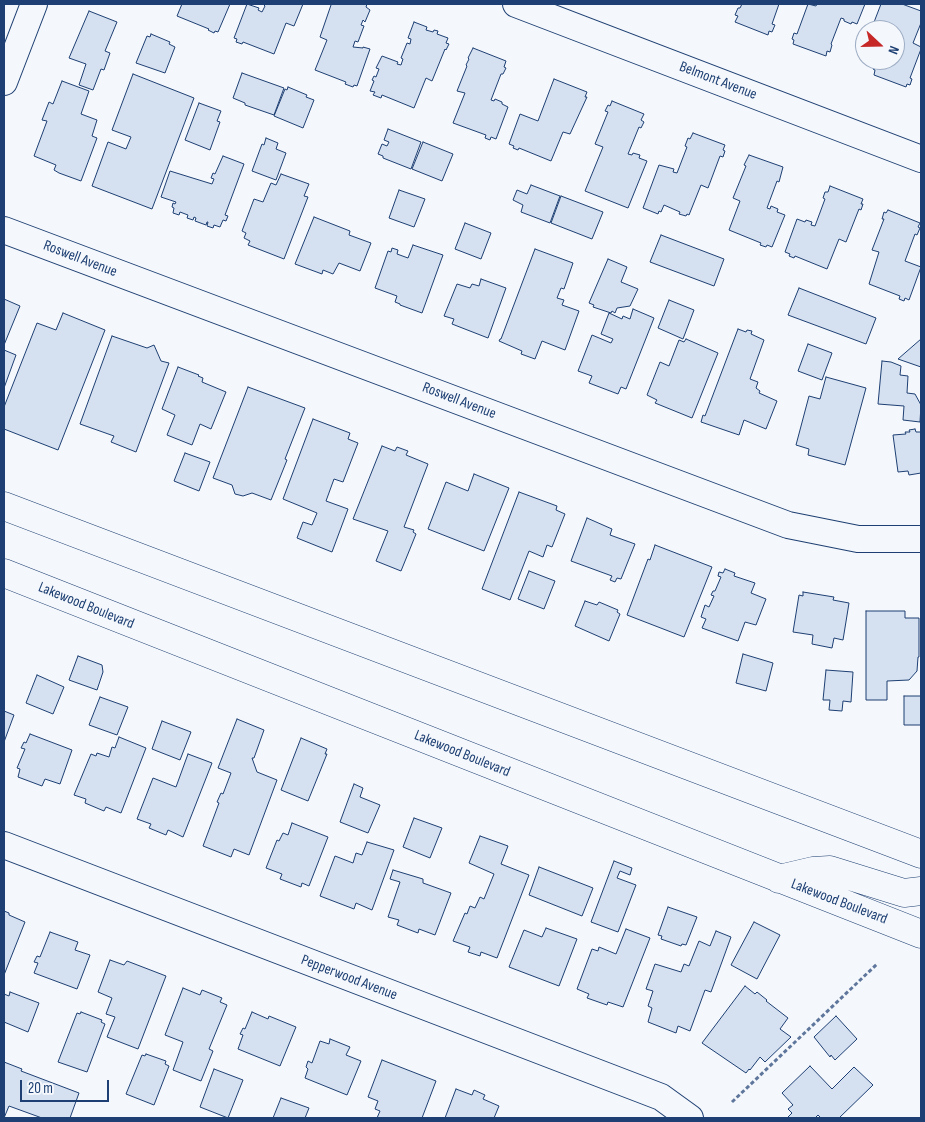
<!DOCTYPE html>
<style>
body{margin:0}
#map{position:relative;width:925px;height:1122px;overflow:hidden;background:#f4f7fb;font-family:"Sofia Sans Condensed",sans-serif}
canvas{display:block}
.frame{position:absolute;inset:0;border:5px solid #1d3f73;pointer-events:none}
.north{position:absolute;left:855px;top:20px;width:50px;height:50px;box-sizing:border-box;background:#f4f7fb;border:1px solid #9eadc5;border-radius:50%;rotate:111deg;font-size:14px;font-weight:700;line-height:20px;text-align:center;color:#1d3f73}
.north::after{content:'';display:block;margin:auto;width:18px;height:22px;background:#c62828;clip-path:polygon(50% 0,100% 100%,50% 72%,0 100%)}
.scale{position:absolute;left:20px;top:1080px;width:89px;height:22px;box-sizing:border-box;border:2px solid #1d3f73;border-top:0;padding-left:6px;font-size:15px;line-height:18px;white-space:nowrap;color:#1d3f73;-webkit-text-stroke:4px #f4f7fb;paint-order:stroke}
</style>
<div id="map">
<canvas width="925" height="1122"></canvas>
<div class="frame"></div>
<div class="north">N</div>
<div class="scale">20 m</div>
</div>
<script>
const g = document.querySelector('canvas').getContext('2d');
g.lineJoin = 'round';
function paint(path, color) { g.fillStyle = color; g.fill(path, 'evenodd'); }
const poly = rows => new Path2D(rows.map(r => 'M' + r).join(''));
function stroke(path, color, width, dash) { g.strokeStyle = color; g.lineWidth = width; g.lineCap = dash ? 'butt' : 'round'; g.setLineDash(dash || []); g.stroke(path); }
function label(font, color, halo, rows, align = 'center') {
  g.font = font + ' "Sofia Sans Condensed",sans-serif'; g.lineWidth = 4; g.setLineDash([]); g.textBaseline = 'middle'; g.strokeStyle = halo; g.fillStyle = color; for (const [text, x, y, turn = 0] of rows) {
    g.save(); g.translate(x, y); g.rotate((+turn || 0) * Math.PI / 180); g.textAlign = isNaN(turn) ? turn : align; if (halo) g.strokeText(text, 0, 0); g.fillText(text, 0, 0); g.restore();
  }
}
const building = poly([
 [182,4,230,4,218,32,215,31,214,33,208,30,209,29,177,16,182,4],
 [247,4,259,8,258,10,262,12,265,6,263,4,303,4,294,26,286,23,274,54,243,42,242,44,236,42,237,39,234,38,247,4],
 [330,4,367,4,366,7,370,10,365,22,363,20,361,25,364,26,358,42,355,41,353,47,363,48,363,47,370,49,357,86,354,85,353,87,345,84,346,82,315,70,327,40,320,37,331,5,330,4],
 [742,4,779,4,772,24,775,25,772,32,769,31,768,35,735,22,738,16,735,15,738,8,740,8,742,4],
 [808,4,816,6,817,4,865,4,857,24,852,22,851,24,844,21,844,19,841,18,831,44,832,45,830,52,827,51,826,56,793,44,794,40,792,39,794,33,797,34,808,4],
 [881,4,902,4,921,11,921,23,913,43,921,47,921,49,910,78,912,79,910,85,907,84,906,87,874,75,875,70,873,69,876,61,895,60,895,30,871,30,881,4],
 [89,11,117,22,105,51,110,53,104,70,101,69,93,90,79,85,86,64,69,58,89,11],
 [414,22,427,27,426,30,433,32,434,30,438,31,437,34,448,38,446,43,449,44,446,50,445,49,432,81,426,78,414,108,382,95,381,98,373,95,375,92,370,91,374,81,372,80,374,76,376,77,379,69,376,68,382,56,398,62,397,64,401,65,403,59,401,58,407,43,410,44,411,39,408,38,414,22],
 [151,34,170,42,169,44,175,47,165,73,136,63,147,36,150,37,151,34],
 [473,48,506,61,504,67,506,68,503,74,501,74,491,100,494,101,495,99,502,102,502,104,508,107,496,139,491,137,490,140,485,138,486,135,453,123,465,93,457,91,467,66,466,65,469,59,468,58,473,48],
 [242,73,284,88,274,115,245,105,245,103,233,98,242,73],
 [133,74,194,98,152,209,92,186,108,142,126,149,131,137,112,130,133,74],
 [554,79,587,92,585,97,587,97,570,134,563,132,551,161,519,148,518,150,513,148,514,146,509,144,520,114,538,121,554,79],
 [62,81,89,91,81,114,97,120,92,136,97,138,81,181,59,173,54,170,56,165,34,156,47,121,42,120,49,102,53,104,62,81],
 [288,87,307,95,306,97,314,100,303,128,274,116,285,89,287,90,288,87],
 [612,101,644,114,641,120,644,122,641,128,639,127,628,154,632,155,633,153,640,155,639,158,647,161,628,208,585,191,603,147,595,144,608,112,605,111,608,105,610,106,612,101],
 [199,103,221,111,217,121,220,122,210,150,185,140,199,103],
 [388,129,421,142,411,169,383,158,383,156,378,154,382,144,387,146,389,142,384,140,388,129],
 [693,133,725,145,723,150,725,151,723,157,720,156,708,188,701,185,689,215,687,214,686,216,679,214,680,212,664,205,661,212,659,211,658,214,643,208,659,165,674,169,673,172,677,173,687,147,685,146,688,138,690,139,693,133],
 [266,138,278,143,276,149,286,153,276,180,252,171,262,144,264,145,266,138],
 [423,142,453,154,442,181,412,169,423,142],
 [749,155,783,167,779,182,777,181,767,208,770,209,771,206,778,209,777,212,785,215,772,247,767,245,766,247,760,245,761,243,729,230,740,201,733,198,746,166,744,165,749,155],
 [223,156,244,164,225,215,228,216,226,221,223,220,220,227,214,225,213,228,207,226,208,222,207,222,206,225,195,221,196,218,194,217,193,220,187,218,188,215,180,212,179,215,173,213,174,208,172,207,173,203,175,204,176,202,161,197,170,171,212,184,214,179,211,178,213,173,215,174,223,156],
 [281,174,309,184,304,196,308,197,284,259,248,245,250,241,244,238,246,233,242,231,254,199,263,202,271,183,276,185,281,174],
 [531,185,560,196,550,223,521,212,523,205,513,200,517,190,527,194,531,185],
 [830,186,863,199,861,204,863,204,861,210,859,209,846,242,839,239,827,269,795,256,794,258,789,256,790,254,785,252,797,219,805,222,806,220,812,222,811,225,815,226,825,199,823,198,825,192,828,192,830,186],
 [399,190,425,199,414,227,389,218,399,190],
 [561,196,603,212,592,239,551,223,561,196],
 [888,210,920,223,918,227,920,228,917,235,915,234,905,261,921,267,909,300,905,298,904,301,899,299,900,296,869,284,879,252,872,250,884,219,882,219,884,212,886,213,888,210],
 [314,217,350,231,349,235,371,243,360,271,339,263,333,274,323,270,322,274,295,264,314,217],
 [465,223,491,233,481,259,455,249,465,223],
 [661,235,724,259,714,286,650,262,661,235],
 [413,245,443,255,422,313,400,305,400,304,395,302,397,296,375,288,388,251,391,252,392,248,398,250,397,254,408,258,413,245],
 [535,249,573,263,564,289,561,288,557,298,564,300,562,305,579,311,565,350,542,341,535,359,521,354,522,351,499,341,500,339,501,339,535,249],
 [608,259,627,267,621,282,638,289,630,306,617,308,615,313,612,311,611,313,593,307,594,305,589,303,608,259],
 [481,279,506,288,488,338,452,324,454,319,444,316,457,284,470,288,472,284,479,286,481,279],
 [799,288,876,318,866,344,788,315,799,288],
 [4,299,20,306,4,345,4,299],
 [669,300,694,310,683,339,658,328,669,300],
 [633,309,654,318,626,389,621,387,618,394,589,383,592,376,578,371,592,335,611,343,613,339,601,334,609,313,622,319,623,316,630,319,633,309],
 [63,313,105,330,58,450,4,429,4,407,37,323,56,330,63,313],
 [738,329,746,332,747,330,752,331,751,334,764,340,750,379,758,382,756,388,760,391,759,393,777,401,766,429,744,420,739,435,701,422,703,415,705,416,738,329],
 [112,336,147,348,154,345,161,361,169,363,136,452,111,442,114,436,80,424,112,336],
 [686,339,718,353,692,418,655,403,657,400,647,395,660,362,669,366,679,340,684,342,686,339],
 [921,339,921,367,898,359,921,339],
 [808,344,832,353,822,380,798,371,808,344],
 [4,350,16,355,4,388,4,350],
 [882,361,891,362,901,366,900,375,908,376,907,393,915,394,921,405,920,422,903,420,904,406,878,404,882,361],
 [178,367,199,375,198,376,203,378,202,382,226,392,211,429,200,424,192,445,167,435,175,415,162,409,178,367],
 [826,377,866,388,845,465,808,455,809,449,796,445,809,396,820,399,826,377],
 [248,387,305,408,285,459,287,460,271,500,252,493,243,496,235,494,232,485,213,478,248,387],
 [313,419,350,433,348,439,358,443,343,482,334,479,326,501,348,509,332,552,297,538,303,522,312,525,317,513,283,499,313,419],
 [915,429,916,432,921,432,921,473,909,475,908,471,898,472,893,435,906,434,905,432,910,432,909,430,915,429],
 [382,446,395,451,397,447,408,451,406,455,428,464,404,527,414,530,413,532,416,534,401,571,376,561,388,531,353,519,382,446],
 [185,453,210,462,199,491,174,481,185,453],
 [474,474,509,488,484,551,428,529,446,482,468,491,474,474],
 [519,492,557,506,556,510,565,514,552,547,547,545,543,557,529,551,510,600,482,589,519,492],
 [587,518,612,529,610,535,635,544,621,579,617,578,615,582,610,580,612,576,571,561,587,518],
 [655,545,712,567,684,637,627,615,648,559,650,560,655,545],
 [725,569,735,573,734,576,755,583,751,593,766,599,756,625,745,622,738,641,702,628,706,619,701,617,705,605,709,607,714,596,711,595,713,591,715,591,721,577,718,576,719,572,723,573,725,569],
 [529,571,555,581,544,609,518,599,529,571],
 [803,592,834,597,833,600,849,603,843,640,834,638,832,648,812,644,813,635,793,632,799,595,803,596,803,592],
 [585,601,597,605,599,602,618,610,617,612,620,614,609,641,575,626,585,601],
 [866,611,905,611,905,618,919,618,919,657,918,657,917,671,909,680,887,681,887,700,866,700,866,611],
 [743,654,773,663,766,691,736,683,743,654],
 [78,656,102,665,103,672,97,690,69,680,78,656],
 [826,670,853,672,851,702,843,701,842,711,829,710,830,700,823,700,826,670],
 [37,675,64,687,53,714,26,703,37,675],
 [904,696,921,696,921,725,904,725,904,696],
 [100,697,128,707,117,735,89,725,100,697],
 [4,711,14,715,4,742,4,711],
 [237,719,264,730,254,758,252,758,257,772,277,780,249,855,234,849,231,857,203,846,219,803,217,802,221,793,223,794,231,773,218,768,237,719],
 [162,721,191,732,180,760,152,749,162,721],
 [30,734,72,750,60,784,45,779,42,786,18,777,20,769,17,768,25,749,21,748,24,742,26,743,30,734],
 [119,737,146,748,121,813,106,807,104,811,85,803,86,799,74,795,91,754,96,756,97,753,109,757,112,747,115,748,119,737],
 [301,738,327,749,325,754,327,754,308,801,281,790,301,738],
 [188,754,212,763,183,837,168,830,166,835,149,828,151,824,137,819,153,778,176,787,188,754],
 [354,784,363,788,360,797,380,805,368,833,340,822,354,784],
 [414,818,442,828,430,858,403,847,414,818],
 [292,823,328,837,309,886,302,883,301,887,280,879,282,874,266,868,277,840,279,841,283,833,288,835,292,823],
 [480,836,508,846,501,864,529,875,497,958,481,952,480,956,468,952,470,947,453,941,465,913,467,914,470,906,475,908,480,897,484,899,494,874,469,863,480,836],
 [367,842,394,850,372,910,356,903,354,909,320,896,335,856,353,863,356,853,362,855,367,842],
 [614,861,632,868,630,875,620,871,617,878,636,885,618,932,591,922,614,861],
 [539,867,593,888,582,916,529,895,539,867],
 [393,870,423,879,423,883,451,893,435,935,419,929,418,933,397,925,399,920,388,917,400,882,390,879,393,870],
 [668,907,697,917,686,945,682,944,681,946,661,939,662,936,658,935,668,907],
 [4,911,9,913,9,915,25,922,4,975,4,911],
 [754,922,780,935,757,979,731,965,754,922],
 [546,928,577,939,559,986,509,967,524,930,542,937,546,928],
 [626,929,650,938,623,1007,608,1002,607,1005,587,998,589,994,577,989,592,949,598,951,599,947,616,954,626,929],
 [716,931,731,937,711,992,705,990,690,1031,678,1026,676,1033,648,1022,652,1008,648,1006,653,991,646,989,655,964,681,972,684,964,689,966,699,941,710,946,716,931],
 [50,932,78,942,75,950,90,955,77,989,34,973,38,963,34,962,37,956,40,957,50,932],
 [110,960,124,965,127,961,166,976,138,1049,107,1037,115,1017,106,1014,112,998,98,992,110,960],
 [745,986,755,994,757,992,767,1000,766,1001,788,1018,780,1029,791,1037,765,1062,760,1057,750,1070,749,1069,746,1073,702,1043,745,986],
 [183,988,200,995,202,990,222,998,220,1002,227,1005,209,1049,213,1051,201,1081,173,1070,183,1042,165,1035,183,988],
 [10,992,39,1003,28,1032,4,1022,4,994,9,996,10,992],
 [81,1012,102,1020,101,1022,105,1024,87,1072,58,1062,77,1013,80,1014,81,1012],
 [252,1012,268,1019,269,1016,296,1027,280,1066,238,1049,243,1035,240,1034,243,1028,245,1029,252,1012],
 [836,1016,857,1039,835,1060,831,1055,830,1057,814,1037,836,1016],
 [330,1039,350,1047,346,1055,361,1061,347,1095,305,1078,308,1069,306,1067,308,1061,312,1063,320,1041,329,1044,330,1039],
 [146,1054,166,1061,165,1064,169,1066,154,1105,126,1094,142,1055,145,1056,146,1054],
 [382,1060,436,1081,422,1118,377,1118,380,1111,375,1109,378,1101,368,1097,382,1060],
 [4,1062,22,1069,21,1071,79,1093,70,1118,42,1118,9,1106,4,1118,4,1062],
 [810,1066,832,1089,854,1067,873,1085,839,1118,821,1118,818,1115,815,1118,787,1118,792,1113,788,1109,793,1105,782,1093,810,1066],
 [214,1069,243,1080,228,1118,200,1107,214,1069],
 [456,1089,472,1095,474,1090,485,1095,483,1099,499,1106,494,1118,445,1118,456,1089],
 [281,1098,309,1108,305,1118,273,1118,281,1098]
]);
paint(building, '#d5e0f0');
stroke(building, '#1d3f73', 1);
const minor = poly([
 [516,4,921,159],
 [4,82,34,4],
 [4,230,788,525,858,539,921,539],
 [4,845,661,1097,690,1118]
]);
const primary = poly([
 [4,506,921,854],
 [4,573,921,934],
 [779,879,813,871,830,870,904,893,921,891]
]);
stroke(minor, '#1d3f73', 28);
stroke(primary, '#1d3f73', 29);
stroke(poly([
 [732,1102,877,964]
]), '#5e769c', 3, [4, 2.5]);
stroke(minor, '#f4f7fb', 26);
stroke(primary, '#f4f7fb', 28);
label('15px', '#1d3f73', '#f4f7fb', [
 ["Belmont Avenue",718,81,21],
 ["Roswell Avenue",80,259,21],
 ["Roswell Avenue",459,401,21],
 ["Lakewood Boulevard",86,606,22],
 ["Lakewood Boulevard",462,754,22],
 ["Lakewood Boulevard",839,902,21],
 ["Pepperwood Avenue",349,978,21]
]);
</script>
